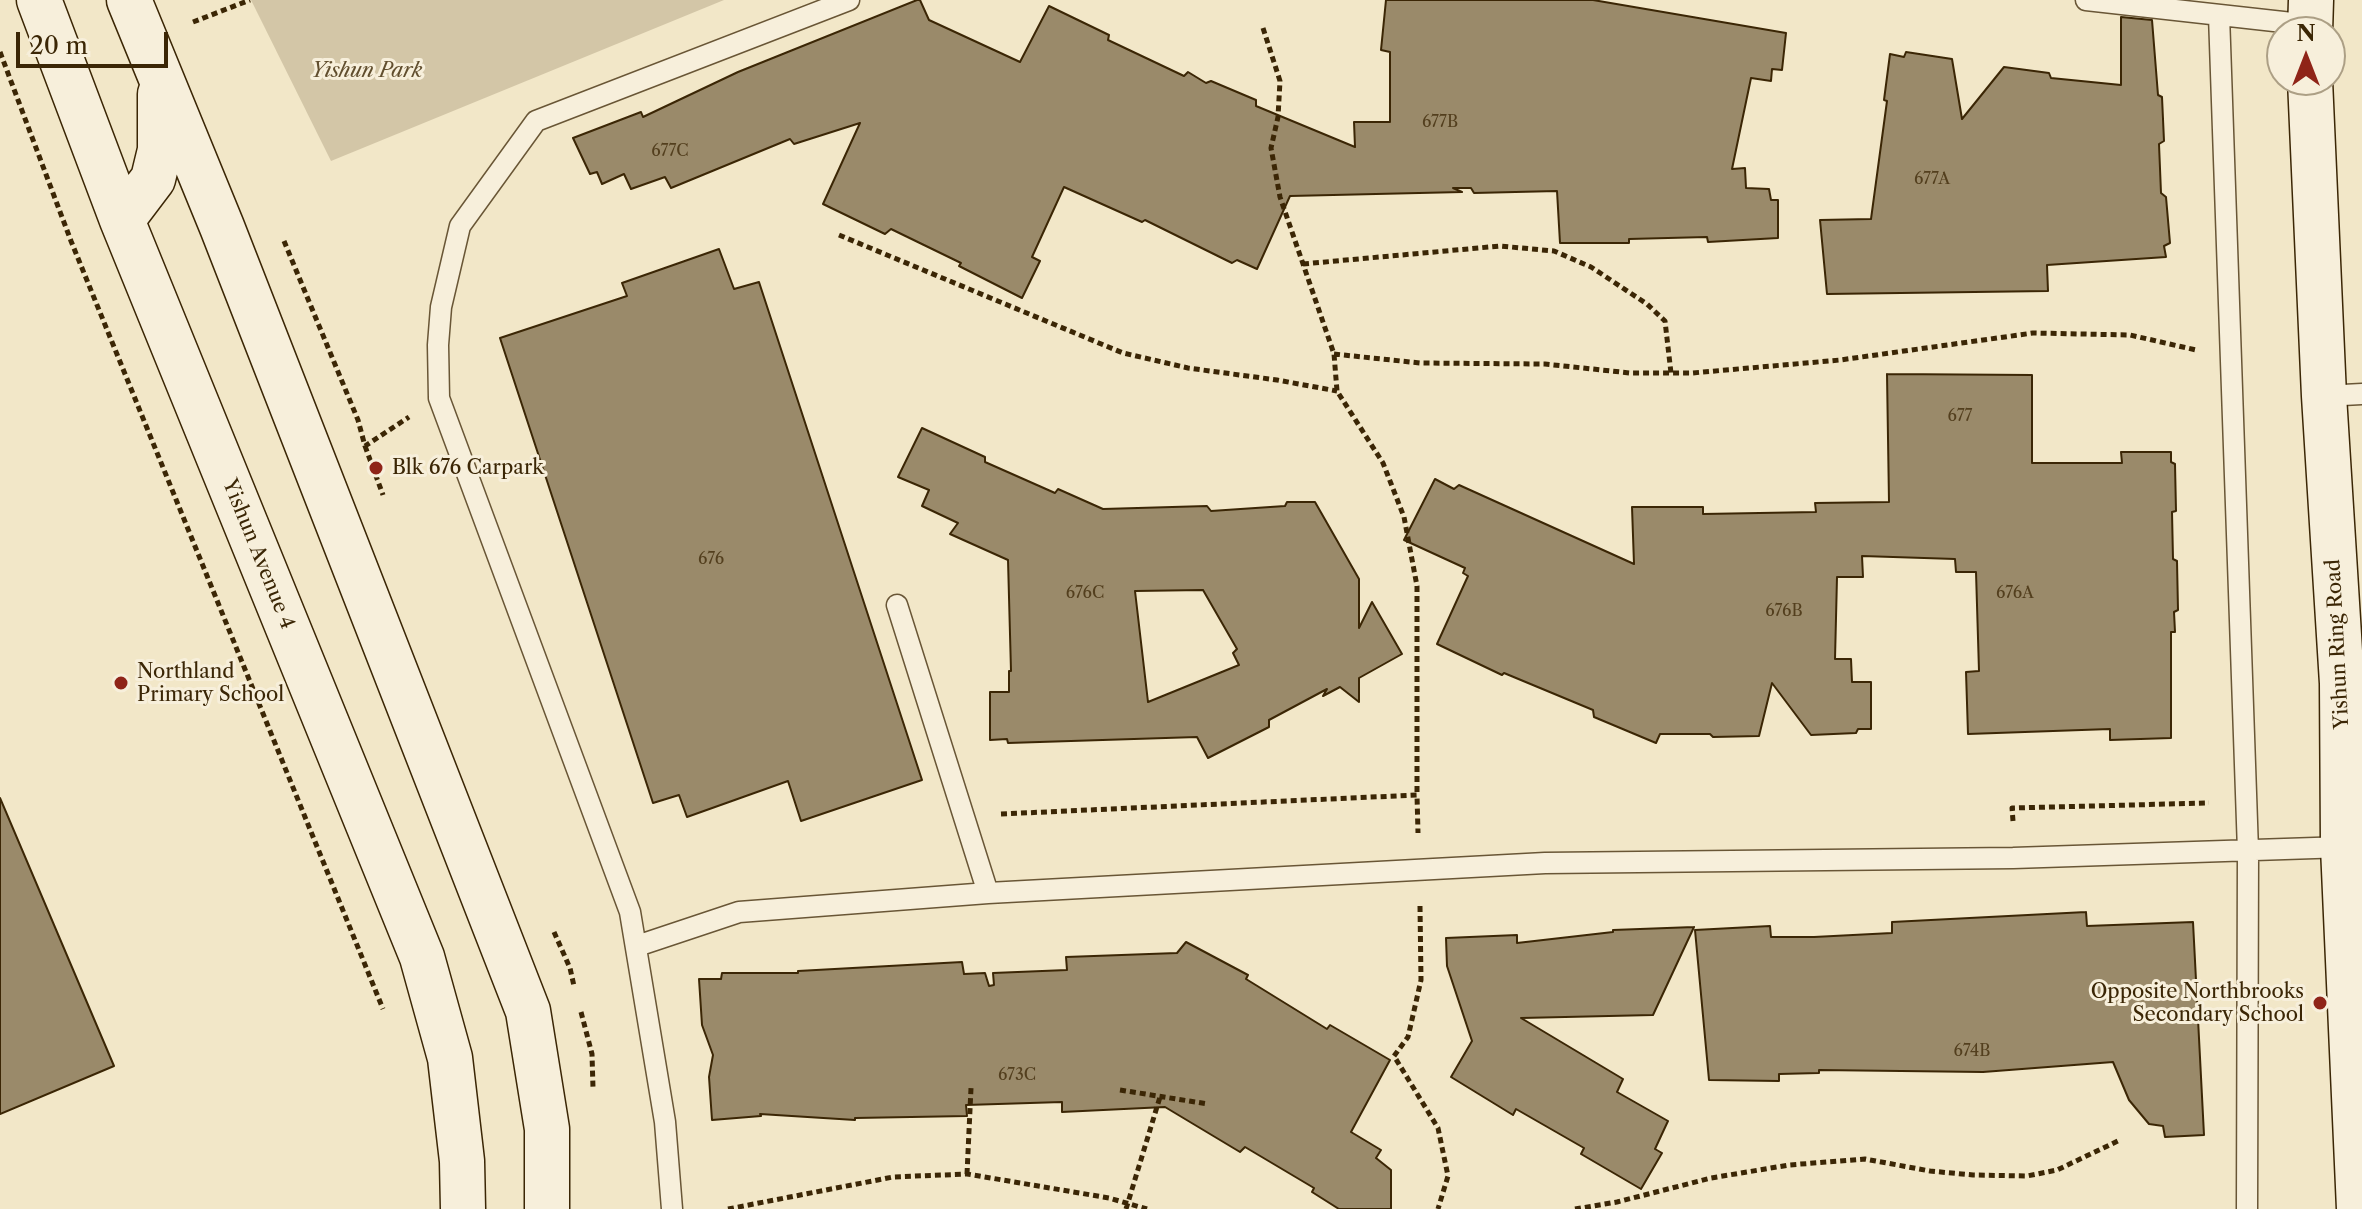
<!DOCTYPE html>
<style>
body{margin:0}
#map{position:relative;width:2362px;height:1209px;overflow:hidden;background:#f2e7c8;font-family:"Libre Caslon Text",serif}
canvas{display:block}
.north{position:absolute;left:2266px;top:16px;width:80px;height:80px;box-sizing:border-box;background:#f7efdb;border:2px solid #ac9f85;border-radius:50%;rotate:0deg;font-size:22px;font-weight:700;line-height:32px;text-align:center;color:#3b2605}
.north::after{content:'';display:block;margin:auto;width:28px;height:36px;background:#8f2418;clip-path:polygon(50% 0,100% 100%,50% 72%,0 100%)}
.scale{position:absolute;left:16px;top:32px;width:152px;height:36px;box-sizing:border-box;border:4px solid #3b2605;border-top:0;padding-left:10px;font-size:24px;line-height:28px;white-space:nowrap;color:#3b2605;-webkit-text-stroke:6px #f7efdb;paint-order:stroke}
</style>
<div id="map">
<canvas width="2362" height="1209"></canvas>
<div class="north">N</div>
<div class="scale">20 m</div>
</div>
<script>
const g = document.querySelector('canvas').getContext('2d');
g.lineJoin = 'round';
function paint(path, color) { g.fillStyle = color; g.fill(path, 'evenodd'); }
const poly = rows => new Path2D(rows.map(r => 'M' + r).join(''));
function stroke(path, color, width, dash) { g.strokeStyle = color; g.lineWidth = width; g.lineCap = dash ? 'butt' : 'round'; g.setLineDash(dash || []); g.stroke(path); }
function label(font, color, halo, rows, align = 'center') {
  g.font = font + ' "Libre Caslon Text",serif'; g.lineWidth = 6; g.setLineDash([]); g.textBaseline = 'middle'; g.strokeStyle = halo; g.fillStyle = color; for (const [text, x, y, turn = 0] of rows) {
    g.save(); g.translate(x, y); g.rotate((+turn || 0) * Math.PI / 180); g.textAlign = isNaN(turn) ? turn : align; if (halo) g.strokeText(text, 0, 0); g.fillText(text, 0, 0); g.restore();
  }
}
paint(poly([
 [251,0,724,0,331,161]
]), '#d3c6a7');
const building = poly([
 [917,0,920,0,929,20,1020,62,1049,6,1109,35,1108,40,1184,76,1188,72,1206,83,1211,81,1256,100,1256,106,1355,147,1354,122,1390,122,1390,52,1381,50,1386,0,1593,0,1786,33,1782,70,1772,69,1771,81,1751,78,1732,169,1745,168,1746,188,1769,189,1771,200,1778,200,1778,238,1708,242,1707,237,1629,239,1629,243,1560,243,1557,191,1474,193,1471,188,1453,188,1462,192,1290,196,1257,269,1237,260,1232,263,1145,220,1142,222,1064,187,1032,257,1040,261,1022,298,959,266,961,263,891,229,885,234,823,204,860,123,794,144,790,139,671,188,665,177,631,189,624,174,602,184,597,172,590,174,573,138,641,112,643,117,738,72,917,0],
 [2121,17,2152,20,2158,95,2162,97,2164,141,2159,144,2161,193,2166,197,2170,243,2164,246,2166,257,2047,265,2048,291,1827,294,1820,220,1871,219,1887,101,1884,100,1890,54,1904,57,1906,52,1952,59,1962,119,2004,67,2049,73,2051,78,2121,85,2121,17],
 [719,249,734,289,759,282,922,780,801,821,788,781,687,817,679,795,653,803,500,338,627,296,622,283,719,249],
 [1887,374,2032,375,2032,463,2122,463,2121,452,2171,452,2171,462,2175,464,2176,511,2172,512,2173,559,2177,561,2178,610,2174,612,2175,632,2171,632,2171,738,2110,740,2110,729,1968,734,1966,672,1979,671,1976,572,1956,572,1955,559,1862,556,1863,577,1837,577,1835,659,1851,659,1852,682,1871,682,1871,729,1858,729,1856,733,1811,735,1772,683,1759,736,1713,737,1710,734,1660,734,1656,743,1594,717,1593,710,1504,673,1502,675,1437,644,1468,576,1463,573,1465,568,1404,540,1435,479,1454,489,1459,485,1634,564,1632,507,1703,507,1703,514,1816,512,1815,503,1889,502,1887,374],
 [922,428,985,457,985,462,1055,493,1058,489,1103,509,1207,506,1211,511,1285,506,1287,502,1315,502,1359,579,1359,628,1372,602,1402,654,1359,678,1359,702,1340,687,1323,696,1327,689,1269,720,1269,727,1208,758,1197,737,1008,743,1007,739,990,740,990,692,1009,692,1009,671,1011,671,1008,560,950,534,958,523,922,506,929,490,898,477,922,428],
 [1203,590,1237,649,1233,653,1239,665,1148,702,1135,591,1203,590],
 [0,798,114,1066,0,1114,0,798],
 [2086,912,2087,926,2193,922,2204,1135,2165,1137,2163,1126,2149,1124,2129,1100,2113,1062,1983,1072,1819,1070,1819,1073,1779,1074,1779,1081,1709,1080,1695,930,1770,926,1771,937,1814,937,1892,933,1892,922,2086,912],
 [1694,927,1653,1015,1521,1018,1623,1079,1617,1092,1668,1121,1655,1149,1662,1153,1641,1189,1581,1154,1584,1148,1516,1109,1513,1115,1451,1077,1472,1041,1447,966,1446,938,1517,935,1517,943,1613,932,1613,930,1694,927],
 [1186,942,1248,975,1246,979,1327,1029,1330,1025,1390,1060,1351,1132,1381,1150,1376,1158,1391,1170,1391,1209,1339,1209,1312,1192,1314,1188,1245,1147,1240,1152,1165,1107,1062,1112,1062,1102,966,1105,967,1116,855,1118,855,1120,760,1114,761,1116,712,1120,709,1077,713,1055,702,1025,699,979,721,979,722,973,798,973,798,971,962,962,964,974,985,973,989,986,994,985,993,973,1067,970,1066,957,1177,953,1186,942]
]);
paint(building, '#9a8a6a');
stroke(building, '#3b2605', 2);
const lane = poly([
 [2086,0,2310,25],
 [2219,15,2248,851,2247,1209],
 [2324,396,2362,394],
 [897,605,988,893],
 [637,946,739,912,988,893,1545,863,2013,858,2345,847],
 [672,1209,665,1122,630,912,439,398,438,345,441,307,460,226,536,121,849,0]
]);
const secondary = poly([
 [39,0,122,220,422,957,450,1058,462,1161,463,1209],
 [129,0,222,227,528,1011,547,1129,547,1209],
 [2310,32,2311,0],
 [2310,80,2324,396,2342,683,2343,847,2359,1209],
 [122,220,153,179,160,150,160,94]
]);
stroke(lane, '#695636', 23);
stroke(secondary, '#3b2605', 47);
stroke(poly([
 [193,22,250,0],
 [1263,28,1280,81,1278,117,1271,148,1280,197,1334,354,1337,391,1383,463,1404,517,1417,586,1417,795],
 [0,52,71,241,383,1009],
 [839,235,1123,353,1188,368,1277,380,1337,391],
 [284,241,358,420,365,446,409,417],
 [1303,264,1500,246,1554,251,1591,267,1647,304,1665,321,1671,373],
 [1334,354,1420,363,1545,364,1630,373,1692,373,1840,360,2033,333,2130,335,2196,350],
 [365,446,383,495],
 [1001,814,1417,795,1418,833],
 [2013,821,2012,808,2209,803],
 [1420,906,1421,980,1408,1037,1394,1056,1438,1128,1448,1176,1438,1209],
 [554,932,570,968,574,986],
 [581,1012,592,1054,593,1088],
 [1120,1090,1208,1104],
 [967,1174,971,1088],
 [728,1209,893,1177,967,1174,1109,1198,1147,1209],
 [1126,1209,1160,1097],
 [1575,1209,1617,1202,1711,1178,1789,1165,1865,1159,1930,1171,1973,1175,2027,1176,2057,1170,2120,1140]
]), '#3b2605', 5, [6, 4]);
stroke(lane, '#f7efdb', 20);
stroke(secondary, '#f7efdb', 44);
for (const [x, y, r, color] of [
 [376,468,8,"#8f2418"],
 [121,683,8,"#8f2418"],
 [2320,1003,8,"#8f2418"]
]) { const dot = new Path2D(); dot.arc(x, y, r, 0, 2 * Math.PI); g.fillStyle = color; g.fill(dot); stroke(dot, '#f7efdb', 3); }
label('16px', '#533f1e', null, [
 ["677B",1440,122],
 ["677C",670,151],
 ["677A",1932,179],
 ["677",1960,416],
 ["676",711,559],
 ["676C",1085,593],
 ["676A",2015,593],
 ["676B",1784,611],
 ["674B",1972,1051],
 ["673C",1017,1075]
]);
label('italic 20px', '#614e2e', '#f7efdb', [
 ["Yishun Park",367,71]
]);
label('20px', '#3b2605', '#f7efdb', [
 ["Blk 676 Carpark",392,468],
 ["Northland",137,672],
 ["Primary School",137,695],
 ["Opposite Northbrooks",2304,992,"right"],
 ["Secondary School",2304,1015,"right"]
], 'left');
label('20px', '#3b2605', '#f7efdb', [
 ["Yishun Avenue 4",258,554,68],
 ["Yishun Ring Road",2338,644,-93]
]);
</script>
